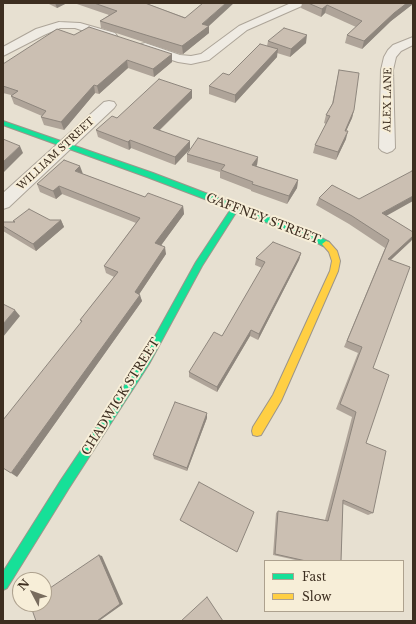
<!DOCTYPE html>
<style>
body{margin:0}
#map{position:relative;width:416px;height:624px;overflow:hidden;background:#e7e0d1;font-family:"Libre Baskerville",serif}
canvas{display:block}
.frame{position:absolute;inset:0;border:4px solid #3d2e20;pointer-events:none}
.legend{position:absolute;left:264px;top:560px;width:140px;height:52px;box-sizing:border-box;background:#f7eed8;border:1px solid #ada18e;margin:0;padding:5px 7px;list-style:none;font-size:12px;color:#3d2e20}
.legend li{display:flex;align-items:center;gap:8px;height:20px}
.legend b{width:20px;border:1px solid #ada18e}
.north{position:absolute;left:12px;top:572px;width:40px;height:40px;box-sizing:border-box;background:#f7eed8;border:1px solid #ada18e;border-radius:50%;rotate:311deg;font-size:11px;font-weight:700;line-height:16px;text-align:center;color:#3d2e20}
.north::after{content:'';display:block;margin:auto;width:14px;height:18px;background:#786c5e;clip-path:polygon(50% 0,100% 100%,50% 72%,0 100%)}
</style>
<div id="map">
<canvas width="416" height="624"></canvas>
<div class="frame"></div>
<ul class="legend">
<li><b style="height:5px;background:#16e098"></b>Fast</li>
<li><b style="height:5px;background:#ffcf43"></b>Slow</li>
</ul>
<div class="north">N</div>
</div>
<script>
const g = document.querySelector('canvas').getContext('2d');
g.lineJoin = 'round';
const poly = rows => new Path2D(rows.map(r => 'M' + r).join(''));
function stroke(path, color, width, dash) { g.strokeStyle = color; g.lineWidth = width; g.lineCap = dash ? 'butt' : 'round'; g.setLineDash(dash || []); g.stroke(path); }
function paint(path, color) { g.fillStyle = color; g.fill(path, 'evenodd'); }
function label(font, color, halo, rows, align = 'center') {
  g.font = font + ' "Libre Baskerville",serif'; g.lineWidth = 4; g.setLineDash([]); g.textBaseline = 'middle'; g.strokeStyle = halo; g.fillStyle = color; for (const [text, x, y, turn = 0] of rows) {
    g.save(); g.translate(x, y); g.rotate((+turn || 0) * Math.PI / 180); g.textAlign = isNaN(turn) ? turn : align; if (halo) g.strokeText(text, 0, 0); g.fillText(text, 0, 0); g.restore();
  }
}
const street = poly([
 [291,3,305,3,304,5,247,30,209,60,191,64,178,62,141,50,139,47,141,44,145,43,180,55,191,56,201,54,239,26,291,3],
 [59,22,80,23,115,33,117,36,115,39,111,40,75,28,60,28,44,35,3,56,3,47,36,29,59,22],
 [413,37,413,45,401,51,396,57,393,70,395,148,392,151,387,153,382,151,379,148,381,70,384,57,388,50,393,45,413,37],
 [109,101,114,102,116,105,114,108,9,207,3,209,3,193,104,102,109,101]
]);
const fast = poly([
 [3,121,153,173,318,236,329,242,330,244,326,247,323,246,312,240,237,211,202,266,149,364,69,488,7,588,3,590,3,572,61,480,143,358,196,262,231,209,147,177,3,125,3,121]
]);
const slow = poly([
 [326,241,329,242,337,251,340,261,338,271,281,401,261,435,257,436,253,435,252,431,253,427,273,395,330,271,332,261,329,252,322,244,326,241]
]);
stroke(street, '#ada599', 2);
stroke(fast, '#9c958a', 2);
stroke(slow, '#9c958a', 2);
paint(street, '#efebe3');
paint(fast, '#16e098');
paint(slow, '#ffcf43');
paint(poly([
 [47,3,67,3,57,8],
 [74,3,145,3,209,26,209,33,183,54,180,54,101,28,100,21,109,15],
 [302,3,413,3,413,4,391,21,362,49,345,43,347,35,356,27,325,13,321,17,301,8],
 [74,35,172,54,172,62,154,77,128,68,99,94,95,93,64,130,44,125,41,117,42,116,14,104,11,96,11,95,3,93,3,64],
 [268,41,306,43,290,57,277,53,277,57,235,103,209,94,209,86,229,75,267,46],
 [339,70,354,110,352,118,346,131,346,139,336,160,313,153,315,145,326,124,324,123,326,115,332,104],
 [192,90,192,98,160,130,190,149,175,165,131,148,129,150,98,137,96,130,117,118],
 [187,154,258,157,257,165,256,166,298,180,297,188,287,204,251,191,251,190,220,178,220,172,187,162],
 [83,174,145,197,183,206,184,214,161,245,166,254,139,294,142,301,17,477,81,322,80,320,114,277,106,273,104,266,136,223,62,194,56,199,40,192,37,184],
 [319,198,387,216,413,232,413,238,411,241,391,260,373,368,366,443,373,513,368,515,343,504,341,561,300,561,273,555,276,513,278,511,325,520,352,417,336,409,358,353,344,347,385,248,349,224,316,205],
 [50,220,61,220,64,227,36,251,3,231,3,222,14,222,13,221],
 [301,253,299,260,258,340,250,336,217,392,189,377,189,372,222,336,262,268,255,265,256,258],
 [207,418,187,471,154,459,153,455],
 [180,520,237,552,181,521]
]), '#afa499');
paint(poly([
 [55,3,67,3,57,8],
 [226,3,234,3,209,26,209,33,183,54,182,46,202,24],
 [407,3,413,3,413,4,391,21,362,49,364,41,394,13],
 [327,5,325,13,321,17,322,9],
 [307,35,306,43,290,57,291,49],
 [278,49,277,57,235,103,235,95],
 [172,54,172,62,154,77,153,69],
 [127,60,128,68,99,94,97,86],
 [94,85,95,93,64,130,61,122],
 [192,90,192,98,154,135,153,128],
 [354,110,352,118,343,138,345,131],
 [348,131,346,139,336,160,338,152],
 [130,140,131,148,129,150,128,142],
 [190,141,190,149,175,165,175,157],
 [20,146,23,153,3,173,3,162],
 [258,157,257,165,251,173,252,165],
 [80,166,83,174,75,171],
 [298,180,297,188,287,204,289,196],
 [59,186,62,194,56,199,53,191],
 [413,196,413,201,379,220,382,213],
 [183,206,184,214,157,251,155,243],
 [61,220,64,227,36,251,33,244],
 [413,236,413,238,411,241,384,266,388,259],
 [165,247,166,254,136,299,135,292],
 [301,253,299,260,258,340,259,334],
 [140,295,142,301,17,477,11,473],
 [15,310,20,316,3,337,3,324],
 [251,330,250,336,217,392,217,387],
 [207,413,207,418,187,471,187,468],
 [99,555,102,556,123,604,99,621,97,621]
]), '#8e867d');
const building = poly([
 [94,3,145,3,185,18,203,3,226,3,202,24,209,26,182,46,100,21,117,11,94,3],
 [308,3,407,3,394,13,364,41,347,35,362,21,327,5,322,9,308,3],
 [89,27,172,54,153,69,127,60,97,86,94,85,61,122,41,117,46,111,11,96,18,91,3,86,3,64,57,29,74,35,89,27],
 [284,28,307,35,291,49,268,41,284,28],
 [260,44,278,49,235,95,209,86,223,73,229,75,260,44],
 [339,70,359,73,354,110,345,131,348,131,338,152,315,145,330,116,326,115,333,103,339,70],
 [159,79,192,90,153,128,190,141,175,157,130,140,128,142,96,130,112,116,117,118,159,79],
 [198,138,258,157,252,165,298,180,289,196,252,184,253,182,221,170,225,165,187,154,198,138],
 [3,139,20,146,3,162,3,139],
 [64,160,80,166,75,171,145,197,148,193,183,206,155,243,165,247,135,292,140,295,11,473,3,468,3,420,82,321,80,320,118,272,104,266,140,218,59,186,53,191,37,184,64,160],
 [412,171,413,172,413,196,382,213,413,232,413,236,388,259,410,267,373,368,389,375,366,443,386,451,373,513,343,500,341,561,306,561,275,554,278,511,328,521,356,412,340,404,362,347,347,341,389,240,352,216,319,198,332,185,359,199,412,171],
 [29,209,50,220,61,220,33,244,3,226,3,222,15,222,13,221,29,209],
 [273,242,301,253,259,334,251,330,217,387,189,372,214,332,222,336,265,262,256,258,273,242],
 [3,304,15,310,3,324,3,304],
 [175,402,207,413,187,468,153,455,175,402],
 [199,482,254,512,237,552,180,520,199,482],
 [99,555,120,604,97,621,36,621,30,604,44,604,44,592,99,555],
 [207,597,223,621,181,621,207,597]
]);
paint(building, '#cbbfb2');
stroke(building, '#8e867d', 1);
label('10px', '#3d2e20', '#f7eed8', [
 ["ALEX LANE",388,100,-89],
 ["WILLIAM STREET",56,154,-43]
]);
label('12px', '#3d2e20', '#f7eed8', [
 ["GAFFNEY STREET",263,219,21],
 ["CHADWICK STREET",121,397,-58]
]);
</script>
